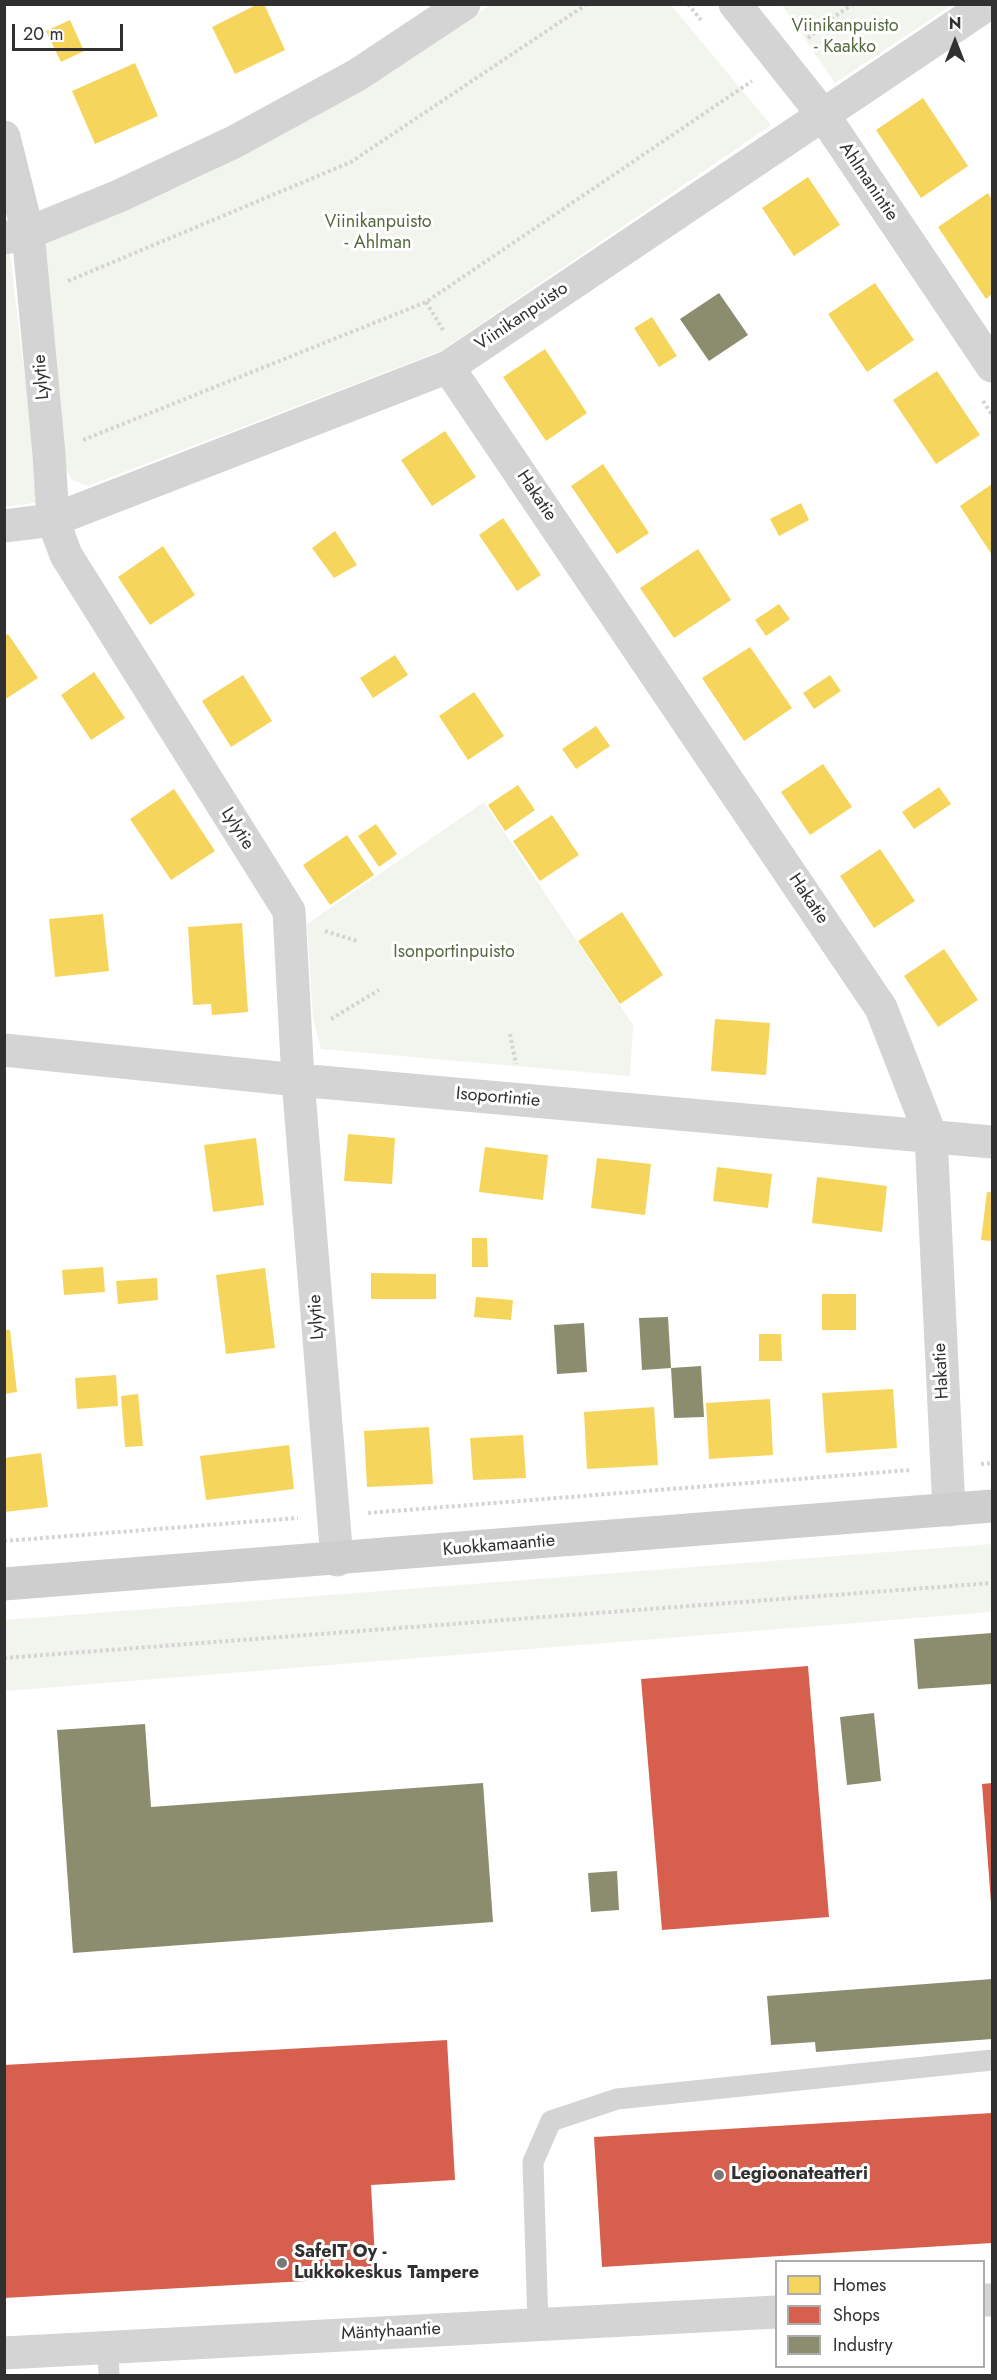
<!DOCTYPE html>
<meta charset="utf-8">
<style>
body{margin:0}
#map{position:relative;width:997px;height:2380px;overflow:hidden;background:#fff;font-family:Jost,sans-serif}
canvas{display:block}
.frame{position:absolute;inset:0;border:6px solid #303030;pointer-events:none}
.legend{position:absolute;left:775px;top:2260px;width:210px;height:108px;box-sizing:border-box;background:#fff;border:2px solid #acacac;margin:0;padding:8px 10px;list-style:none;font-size:18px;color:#303030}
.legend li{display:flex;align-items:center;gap:12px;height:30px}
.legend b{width:30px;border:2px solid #acacac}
.north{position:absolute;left:925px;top:12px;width:60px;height:60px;-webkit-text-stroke:4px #fff;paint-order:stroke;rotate:0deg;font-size:16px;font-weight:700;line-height:24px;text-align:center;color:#303030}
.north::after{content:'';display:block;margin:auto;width:21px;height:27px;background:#303030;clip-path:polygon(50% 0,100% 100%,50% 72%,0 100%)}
.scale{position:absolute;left:12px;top:24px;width:111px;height:27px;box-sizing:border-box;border:3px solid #303030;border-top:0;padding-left:8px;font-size:18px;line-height:21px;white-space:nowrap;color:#303030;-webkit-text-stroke:4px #fff;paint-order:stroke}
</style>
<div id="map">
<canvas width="997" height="2380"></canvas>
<div class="frame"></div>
<ul class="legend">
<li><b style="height:16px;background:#f6d55c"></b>Homes</li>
<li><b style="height:16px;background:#d6604d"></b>Shops</li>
<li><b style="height:16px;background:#8c8c6e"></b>Industry</li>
</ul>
<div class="north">N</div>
<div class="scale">20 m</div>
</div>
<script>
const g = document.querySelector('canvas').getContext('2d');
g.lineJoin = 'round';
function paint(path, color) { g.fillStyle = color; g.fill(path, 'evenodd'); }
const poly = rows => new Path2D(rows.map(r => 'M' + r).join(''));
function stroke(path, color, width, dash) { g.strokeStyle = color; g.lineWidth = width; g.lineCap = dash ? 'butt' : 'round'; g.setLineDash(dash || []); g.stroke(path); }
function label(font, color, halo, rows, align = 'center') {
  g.font = font + ' Jost,sans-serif'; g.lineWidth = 6; g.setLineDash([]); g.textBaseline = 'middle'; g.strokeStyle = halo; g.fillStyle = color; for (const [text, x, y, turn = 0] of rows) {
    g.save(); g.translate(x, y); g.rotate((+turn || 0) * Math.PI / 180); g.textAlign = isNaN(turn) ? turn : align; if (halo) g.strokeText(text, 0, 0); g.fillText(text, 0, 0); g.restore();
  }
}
paint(poly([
 [490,5,671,5,771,125,441,351,88,486,72,480,61,462,40,244,197,179,340,103],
 [782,5,952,5,835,83],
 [10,254,40,502,5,507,4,255],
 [484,802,633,1025,630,1076,321,1049,313,1019,307,924],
 [992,1544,992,1612,5,1691,5,1620]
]), '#f2f5ed');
paint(poly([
 [258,4,264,4,285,50,235,74,212,27],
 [70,20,84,51,61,62,46,31],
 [135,63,158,116,95,144,72,91],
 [923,98,968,166,921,198,876,130],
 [808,177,840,225,794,256,762,208],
 [988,193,992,200,992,294,986,299,938,227],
 [875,283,914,340,867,372,828,314],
 [652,317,677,356,659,367,634,328],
 [545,349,587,413,546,441,503,377],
 [937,371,980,435,936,464,893,400],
 [445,431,476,477,432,506,401,460],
 [603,464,649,533,617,554,571,486],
 [992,484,992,555,960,506],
 [801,503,809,520,779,536,770,519],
 [503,518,541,575,517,591,479,535],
 [335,531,357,565,334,578,312,548],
 [163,546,195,595,150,625,118,577],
 [698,549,731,600,674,638,640,588],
 [779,604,790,619,766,636,755,620],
 [8,634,38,678,4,700,4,636],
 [750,647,792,708,744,741,702,678],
 [395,655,408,675,373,698,360,678],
 [94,672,125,718,91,740,61,695],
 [243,675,272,721,231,747,202,701],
 [830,675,841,691,814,709,803,693],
 [474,692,504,736,468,760,439,716],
 [596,726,610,746,576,769,562,749],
 [823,764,852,807,810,835,781,792],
 [518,785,535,810,505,831,488,805],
 [939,787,951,804,914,829,902,812],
 [174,789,215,851,171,880,130,819],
 [552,815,579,855,540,881,513,841],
 [376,824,397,854,379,867,358,836],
 [347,835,374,875,330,905,303,865],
 [880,849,915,901,874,928,840,876],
 [622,912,663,975,620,1004,578,941],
 [103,914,109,971,55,977,49,919],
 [242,923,248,1012,212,1015,211,1004,193,1005,188,927],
 [944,949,978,1000,938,1027,904,976],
 [715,1019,770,1023,766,1075,711,1071],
 [348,1134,395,1138,392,1184,344,1181],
 [256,1138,264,1205,213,1212,204,1145],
 [485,1147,548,1155,543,1200,479,1192],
 [597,1158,651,1164,645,1215,591,1208],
 [717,1167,772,1174,768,1208,713,1201],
 [817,1177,887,1186,882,1232,812,1223],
 [987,1192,992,1192,992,1241,981,1240],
 [472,1238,487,1238,488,1267,472,1267],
 [103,1267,105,1292,64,1295,62,1270],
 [265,1268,275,1348,226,1354,216,1275],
 [371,1273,436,1274,436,1299,371,1299],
 [157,1278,158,1300,118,1304,116,1281],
 [822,1294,856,1294,856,1330,822,1330],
 [476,1297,513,1300,511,1320,474,1317],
 [4,1330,10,1330,17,1392,4,1394],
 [759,1334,781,1334,782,1361,759,1361],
 [116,1375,118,1406,77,1409,75,1378],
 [893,1389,897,1448,826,1453,822,1393],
 [138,1394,143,1446,125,1447,121,1396],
 [770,1399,773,1455,709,1459,706,1403],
 [654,1407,658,1465,587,1469,584,1412],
 [429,1427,433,1484,367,1487,364,1431],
 [523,1435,526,1478,473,1480,470,1438],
 [289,1445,294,1489,206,1500,200,1456],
 [41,1453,48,1507,4,1512,4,1458]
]), '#f6d55c');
paint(poly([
 [808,1666,829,1917,662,1930,641,1679],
 [992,1783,992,1903,991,1903,982,1784],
 [447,2040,455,2180,371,2185,376,2277,4,2298,4,2065],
 [992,2113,992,2243,602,2267,594,2137]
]), '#d6604d');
paint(poly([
 [719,293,748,335,709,361,680,319],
 [668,1317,671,1368,642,1370,639,1318],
 [584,1323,587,1372,557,1374,554,1325],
 [701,1366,704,1417,674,1418,671,1368],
 [992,1633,992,1684,918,1689,914,1639],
 [874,1713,881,1781,847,1785,840,1717],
 [145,1724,151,1807,483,1783,493,1922,73,1953,57,1730],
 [617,1871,619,1910,591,1912,588,1873],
 [992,1979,992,2039,816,2052,815,2042,771,2045,767,1996]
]), '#8c8c6e');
stroke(poly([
 [688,4,701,20],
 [808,38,831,19,853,4],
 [68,281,351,162,587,4],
 [426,302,443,330],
 [983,401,992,415],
 [83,440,426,302,752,81],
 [325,931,357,941],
 [331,1019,379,990],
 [510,1034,516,1064],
 [981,1464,992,1463],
 [368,1513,911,1470],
 [4,1541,298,1518],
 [4,1658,992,1583]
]), '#d4d4d4', 4, [3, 3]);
stroke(poly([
 [538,2324,533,2162,551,2121,617,2099,992,2060],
 [108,2348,109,2376]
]), '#d4d4d4', 21);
stroke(poly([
 [4,137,28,233,49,454,53,520,66,555,289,911,298,1080,337,1560],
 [4,238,28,233,119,196,234,142,357,75,464,4],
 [448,367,881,1008,931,1136,949,1510],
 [4,526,53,520,448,367,988,4],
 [4,1050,298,1080,992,1142],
 [984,2300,992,2300],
 [4,2353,776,2312]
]), '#d4d4d4', 33);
stroke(poly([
 [735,4,824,116,992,366]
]), '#d4d4d4', 33);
stroke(poly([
 [4,1584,992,1506]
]), '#cecece', 33);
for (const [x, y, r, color] of [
 [719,2175,6,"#787878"],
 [282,2263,6,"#787878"]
]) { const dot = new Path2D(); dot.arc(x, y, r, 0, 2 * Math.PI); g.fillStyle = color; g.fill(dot); stroke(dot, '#fff', 2); }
label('18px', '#566a3f', '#fff', [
 ["Viinikanpuisto",845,27],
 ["- Kaakko",845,48],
 ["Viinikanpuisto",378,223],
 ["- Ahlman",378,244],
 ["Isonportinpuisto",454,953]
]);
label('18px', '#303030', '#fff', [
 ["Ahlmanintie",868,182,56],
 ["Viinikanpuisto",522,317,-34],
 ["Lylytie",42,377,-95],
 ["Hakatie",536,496,56],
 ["Lylytie",237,829,58],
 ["Hakatie",808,899,56],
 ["Isoportintie",498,1098,5],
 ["Lylytie",317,1317,-94],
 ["Hakatie",942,1371,-93],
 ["Kuokkamaantie",499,1546,-5],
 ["Mäntyhaantie",391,2332,-3]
]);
label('bold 18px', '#303030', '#fff', [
 ["Legioonateatteri",731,2175],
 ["SafeIT Oy -",294,2253],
 ["Lukkokeskus Tampere",294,2274]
], 'left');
</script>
